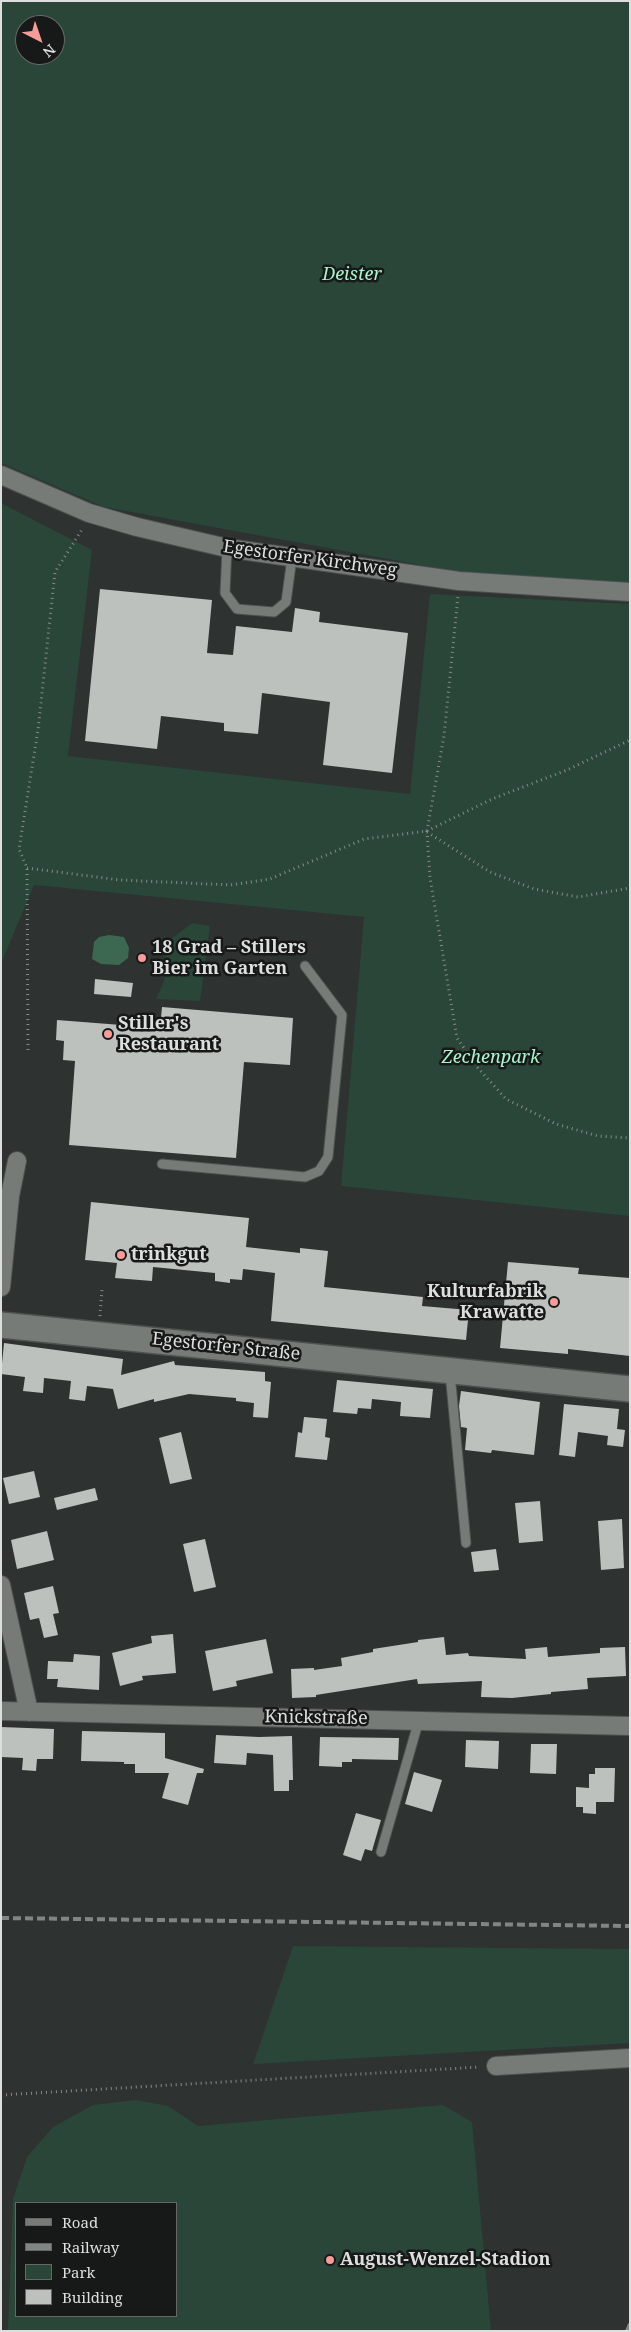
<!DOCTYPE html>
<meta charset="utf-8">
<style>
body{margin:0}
#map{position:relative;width:631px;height:2332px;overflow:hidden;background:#2e3230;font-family:"Noto Serif",serif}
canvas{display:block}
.frame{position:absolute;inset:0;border:2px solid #dcdfde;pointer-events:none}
.legend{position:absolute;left:15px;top:2202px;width:162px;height:115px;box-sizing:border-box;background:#171918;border:1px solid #666867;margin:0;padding:6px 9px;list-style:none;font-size:15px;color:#dcdfde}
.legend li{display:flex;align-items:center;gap:10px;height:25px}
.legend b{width:25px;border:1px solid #666867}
.north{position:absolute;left:15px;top:15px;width:50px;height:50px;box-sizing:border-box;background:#171918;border:1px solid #666867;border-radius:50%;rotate:139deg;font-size:14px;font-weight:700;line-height:20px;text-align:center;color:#dcdfde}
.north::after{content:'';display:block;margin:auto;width:18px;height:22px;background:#f59b99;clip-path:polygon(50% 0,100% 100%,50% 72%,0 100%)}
</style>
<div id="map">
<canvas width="631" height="2332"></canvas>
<div class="frame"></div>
<ul class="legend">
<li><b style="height:6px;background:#767b78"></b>Road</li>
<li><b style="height:6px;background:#818583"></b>Railway</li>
<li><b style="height:14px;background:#294638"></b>Park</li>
<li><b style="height:14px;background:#bcc1be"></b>Building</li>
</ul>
<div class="north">N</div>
</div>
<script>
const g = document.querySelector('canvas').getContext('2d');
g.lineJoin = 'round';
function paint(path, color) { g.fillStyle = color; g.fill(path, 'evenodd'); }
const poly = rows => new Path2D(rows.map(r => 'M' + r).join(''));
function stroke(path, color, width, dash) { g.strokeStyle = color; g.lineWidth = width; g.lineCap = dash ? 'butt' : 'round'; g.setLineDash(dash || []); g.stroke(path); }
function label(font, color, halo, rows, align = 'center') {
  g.font = font + ' "Noto Serif",serif'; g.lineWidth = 5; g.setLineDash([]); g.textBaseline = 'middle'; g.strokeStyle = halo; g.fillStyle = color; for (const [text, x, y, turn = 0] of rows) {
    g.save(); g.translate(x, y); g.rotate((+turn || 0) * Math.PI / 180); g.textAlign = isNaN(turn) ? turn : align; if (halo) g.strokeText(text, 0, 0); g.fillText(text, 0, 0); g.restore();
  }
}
paint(poly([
 [1,1,630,1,630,583,459,572,104,507,1,463],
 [25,25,55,25,55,55,25,55],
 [1,503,92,550,68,756,410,794,430,594,630,604,630,1216,341,1186,364,917,34,885,1,964],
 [192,923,210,926,200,1001,156,999,164,981,166,943],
 [293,1946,630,1949,630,2043,253,2064],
 [136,2100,168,2106,198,2126,443,2105,472,2122,491,2331,8,2331,13,2199,27,2157,53,2127,93,2105],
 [176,2203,176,2316,16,2316,16,2203]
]), '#294638');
paint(poly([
 [109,935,124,937,129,948,128,958,119,965,101,964,92,959,94,942,99,937]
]), '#3c6852');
paint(poly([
 [100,589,212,600,207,653,233,655,236,626,292,632,295,608,320,612,319,622,408,633,392,773,323,765,330,702,262,693,258,734,224,731,224,723,161,716,157,749,85,741],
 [95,979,133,983,131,997,94,994],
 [162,1007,293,1018,290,1065,244,1062,236,1158,69,1145,75,1061,63,1060,64,1041,56,1040,57,1020,160,1028],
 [91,1202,249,1218,246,1247,300,1253,300,1248,328,1251,324,1287,423,1297,422,1306,469,1310,466,1340,271,1321,275,1273,243,1269,242,1280,230,1279,230,1283,215,1281,215,1273,153,1267,152,1281,115,1278,117,1263,85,1260],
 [508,1262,579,1268,578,1274,630,1278,630,1356,568,1349,568,1354,500,1348],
 [4,1343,123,1359,121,1375,174,1361,175,1365,265,1372,265,1381,271,1382,268,1418,253,1417,254,1403,236,1401,236,1398,189,1394,154,1402,154,1399,118,1409,113,1389,87,1386,85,1401,69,1399,71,1381,44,1378,43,1393,23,1391,25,1377,1,1374],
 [337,1380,433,1389,430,1418,400,1416,401,1402,372,1399,371,1409,358,1408,357,1414,333,1412],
 [461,1391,540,1402,534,1455,492,1450,491,1453,465,1450,467,1428,461,1427,459,1406],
 [564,1404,619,1409,617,1429,625,1430,623,1447,607,1445,608,1436,578,1432,575,1457,559,1455],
 [304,1417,327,1419,325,1437,330,1438,327,1460,295,1457,298,1432,302,1433],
 [181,1432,192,1479,170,1484,159,1438],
 [34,1471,40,1497,9,1504,3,1478],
 [95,1488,98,1500,57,1510,54,1498],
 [540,1501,543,1541,519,1543,515,1503],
 [622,1519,624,1568,601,1570,598,1521],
 [47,1531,54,1560,17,1569,11,1540],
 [205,1539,216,1587,194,1592,183,1544],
 [496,1549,499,1570,474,1572,471,1552],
 [53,1586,59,1613,53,1614,58,1635,44,1638,39,1618,30,1620,24,1593],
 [173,1634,176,1673,142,1676,143,1680,120,1686,112,1653,152,1643,151,1636],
 [444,1637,446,1655,468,1653,469,1656,526,1659,525,1649,547,1647,548,1657,600,1653,600,1648,625,1647,626,1676,587,1678,588,1689,551,1692,551,1694,512,1698,481,1697,482,1681,418,1684,417,1679,316,1695,316,1697,292,1698,291,1669,314,1668,314,1670,342,1666,341,1658,373,1652,373,1649,418,1642,418,1640],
 [266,1639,273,1673,236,1681,237,1686,213,1691,205,1651],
 [74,1654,100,1656,99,1690,57,1687,58,1679,47,1679,48,1661,73,1662],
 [1,1727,54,1729,53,1759,37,1759,36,1771,22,1770,23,1758,1,1757],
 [82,1731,165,1733,165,1758,204,1769,203,1773,197,1773,188,1805,162,1798,169,1773,135,1773,135,1764,124,1764,124,1762,81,1761],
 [216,1735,259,1737,292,1736,293,1780,289,1780,289,1791,274,1791,273,1755,247,1753,246,1765,214,1763],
 [320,1737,399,1738,398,1760,352,1759,352,1762,342,1762,342,1767,319,1766],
 [466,1740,499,1741,498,1769,465,1767],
 [531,1744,557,1744,556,1774,530,1773],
 [595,1768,615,1768,614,1802,596,1802,596,1814,583,1813,583,1807,576,1807,576,1787,589,1788,589,1774,595,1774],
 [414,1772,442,1780,432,1812,405,1804],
 [356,1813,381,1820,372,1851,365,1849,361,1861,343,1855]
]), '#bcc1be');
const lane = poly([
 [227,548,225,593,237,609,274,612,286,602,292,558],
 [162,1164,305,1177,319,1171,328,1157,342,1015,305,966],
 [450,1373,466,1543],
 [381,1852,419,1720]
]);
const street = poly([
 [1,475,89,513,137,527,227,548,459,581,630,592],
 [1,1287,10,1196,17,1161],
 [1,1585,29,1712],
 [1,1711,630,1726],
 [496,2066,630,2058]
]);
const secondary = poly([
 [1,1325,630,1389]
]);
stroke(lane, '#4d514f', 11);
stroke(street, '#4d514f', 20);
stroke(secondary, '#4d514f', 28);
stroke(poly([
 [427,831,430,878,457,1038,478,1068,506,1099,556,1124,598,1136,630,1138],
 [427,831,492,799,567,770,630,740],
 [427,832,490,872,534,889,578,897,630,888],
 [27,868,120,880,231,885,270,879,364,839,427,831,444,736,458,596],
 [28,1050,27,868,19,849,38,730,55,572,83,528],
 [100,1316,102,1289],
 [1,2095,480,2067]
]), '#878a89', 3, [1, 4]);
stroke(lane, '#767b78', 9);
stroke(street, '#767b78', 18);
stroke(secondary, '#767b78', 25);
stroke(poly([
 [1,1918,630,1926],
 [627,2331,630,2324]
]), '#818583', 4, [8, 4]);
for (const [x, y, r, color] of [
 [142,958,5,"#f59b99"],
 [108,1034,5,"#f59b99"],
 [121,1255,5,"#f59b99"],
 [554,1302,5,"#f59b99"],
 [330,2260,5,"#f59b99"]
]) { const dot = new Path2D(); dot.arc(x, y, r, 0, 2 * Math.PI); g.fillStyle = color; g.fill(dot); stroke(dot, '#171918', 2); }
label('italic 18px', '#a9f3cd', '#171918', [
 ["Deister",352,275],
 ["Zechenpark",491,1058]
]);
label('18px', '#dcdfde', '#171918', [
 ["Egestorfer Kirchweg",310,559,8],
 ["Egestorfer Straße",226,1347,6],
 ["Knickstraße",316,1718,1]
]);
label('bold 18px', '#dcdfde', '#171918', [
 ["18 Grad – Stillers",152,948],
 ["Bier im Garten",152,969],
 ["Stiller's",118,1024],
 ["Restaurant",118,1045],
 ["trinkgut",131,1255],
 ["Kulturfabrik",544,1292,"right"],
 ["Krawatte",544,1313,"right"],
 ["August-Wenzel-Stadion",340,2260]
], 'left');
</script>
